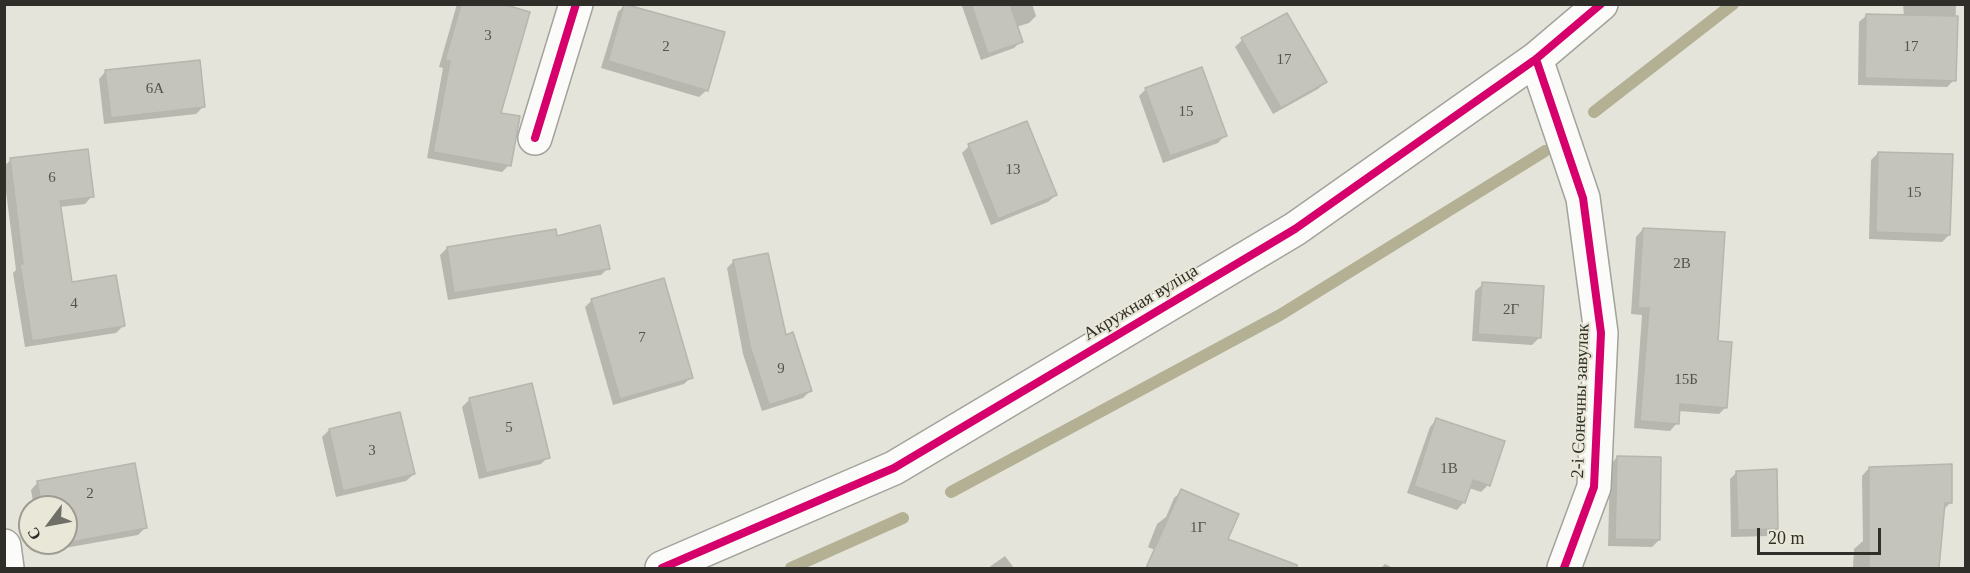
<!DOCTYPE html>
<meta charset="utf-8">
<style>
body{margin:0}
#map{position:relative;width:1970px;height:573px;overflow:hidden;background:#e5e4db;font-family:Georgia,serif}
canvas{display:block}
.frame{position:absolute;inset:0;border:6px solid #2f2e28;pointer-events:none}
.north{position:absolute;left:18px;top:495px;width:60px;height:60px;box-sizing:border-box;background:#e9e7d7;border:2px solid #9f9d91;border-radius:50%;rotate:238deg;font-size:16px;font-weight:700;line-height:24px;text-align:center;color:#2f2e28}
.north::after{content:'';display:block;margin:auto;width:21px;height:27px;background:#6f6e67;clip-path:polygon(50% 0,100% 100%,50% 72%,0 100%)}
.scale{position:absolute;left:1757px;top:528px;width:124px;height:27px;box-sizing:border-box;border:3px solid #2f2e28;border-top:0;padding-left:8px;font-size:18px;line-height:21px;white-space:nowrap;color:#2f2e28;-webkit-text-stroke:4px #e9e7d7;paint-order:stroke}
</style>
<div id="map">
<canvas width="1970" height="573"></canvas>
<div class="frame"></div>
<div class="north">С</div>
<div class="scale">20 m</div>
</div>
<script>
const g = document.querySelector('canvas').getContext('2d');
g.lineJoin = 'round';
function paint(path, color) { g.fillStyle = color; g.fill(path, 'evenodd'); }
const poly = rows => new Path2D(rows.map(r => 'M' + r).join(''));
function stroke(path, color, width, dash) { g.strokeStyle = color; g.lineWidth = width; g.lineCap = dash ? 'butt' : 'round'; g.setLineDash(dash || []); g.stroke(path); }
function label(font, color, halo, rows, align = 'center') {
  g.font = font + ' Georgia,serif'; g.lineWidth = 4.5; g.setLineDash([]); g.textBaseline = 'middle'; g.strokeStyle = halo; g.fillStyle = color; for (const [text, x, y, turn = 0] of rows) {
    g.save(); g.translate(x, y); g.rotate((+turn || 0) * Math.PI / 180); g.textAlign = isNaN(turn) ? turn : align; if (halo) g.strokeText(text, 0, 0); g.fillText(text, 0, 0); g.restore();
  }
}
paint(poly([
 [457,4,498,4,500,114,509,165,502,172,427,158,443,68,439,67],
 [964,4,1032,4,1036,16,1029,23,1016,27,1021,41,1014,48,981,60,962,6],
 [1903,4,1956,4,1954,80,1947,87,1858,85,1859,22,1867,15,1904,16],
 [625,5,707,90,699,97,601,68,618,12],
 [1242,40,1325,82,1318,89,1273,114,1235,47],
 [106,71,203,107,196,114,104,124,99,79],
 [1146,89,1225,135,1218,143,1163,163,1139,96],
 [969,146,1056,195,1048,202,991,225,962,153],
 [1878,153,1949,235,1942,242,1869,239,1871,160],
 [11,160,92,196,85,204,60,207,71,284,123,326,116,333,25,347,13,273,16,270,4,176,4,166],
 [1643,229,1717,343,1726,407,1719,414,1678,411,1677,423,1670,431,1634,428,1642,315,1631,314,1636,237],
 [555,238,608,268,601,275,448,300,440,255,447,248],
 [734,261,784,337,810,391,803,398,762,411,743,354,727,268],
 [1483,284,1539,338,1532,345,1472,341,1475,291],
 [592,300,691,377,684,384,613,405,585,307],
 [469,400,548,457,541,464,479,479,462,407],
 [1437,419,1488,485,1481,492,1469,488,1464,502,1457,510,1407,493,1430,427],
 [329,430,414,474,406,481,336,497,322,437],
 [1617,457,1659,540,1652,547,1608,546,1610,465],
 [1869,468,1950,503,1943,510,1937,568,1853,568,1854,549,1863,541,1862,476],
 [1737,472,1777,529,1769,536,1731,537,1730,479],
 [38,482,145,528,138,535,42,552,40,543,66,543,66,507,34,507,31,490],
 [1182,491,1226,540,1301,568,1196,568,1148,547,1157,524,1166,517,1174,498],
 [1005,556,1014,568,988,568],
 [1385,564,1393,568,1381,568]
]), '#0003');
stroke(poly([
 [1594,112,1733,4],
 [951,492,1280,315,1545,151],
 [791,568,903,518]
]), '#b3b093', 12);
const building = poly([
 [461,4,503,4,530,12,501,113,520,116,511,166,433,152,450,61,445,60,461,4],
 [624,4,725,32,708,91,608,61,624,4],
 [971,4,1010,4,1023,42,988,54,971,4],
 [1287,13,1327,82,1281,108,1241,38,1287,13],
 [1866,14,1958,16,1956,81,1865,78,1866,14],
 [200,60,205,107,111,118,105,70,200,60],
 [1202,67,1227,136,1170,156,1145,88,1202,67],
 [1027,121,1057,195,998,219,968,144,1027,121],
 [88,149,94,197,60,201,72,282,116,275,125,326,32,341,20,264,23,264,10,158,88,149],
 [1878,152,1953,154,1950,235,1876,232,1878,152],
 [600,225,610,269,454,293,447,247,556,229,557,236,600,225],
 [1643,228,1725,232,1718,341,1732,342,1727,408,1680,404,1679,424,1640,421,1649,308,1638,308,1643,228],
 [768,253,786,335,793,332,812,391,769,405,750,346,733,260,768,253],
 [664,278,693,378,620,399,591,299,664,278],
 [1482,282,1544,286,1541,338,1478,334,1482,282],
 [532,383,550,458,486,473,469,398,532,383],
 [400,412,415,474,343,491,329,429,400,412],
 [1436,418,1505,441,1490,486,1473,480,1465,503,1414,486,1436,418],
 [1617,456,1661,457,1660,540,1615,539,1617,456],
 [135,463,147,528,66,543,66,507,42,507,37,481,135,463],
 [1952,464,1952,503,1945,503,1939,568,1869,568,1869,467,1952,464],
 [1777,469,1778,529,1738,530,1736,471,1777,469],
 [1181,489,1239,514,1228,539,1297,565,1297,568,1146,568,1181,489]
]);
paint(building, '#c4c3bc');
stroke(building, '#b6b5ae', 1.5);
const minor = poly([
 [1536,59,1583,198,1601,333,1594,487,1564,568],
 [535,138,576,4],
 [4,546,7,568],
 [662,568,894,468,1295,229,1536,59,1601,4]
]);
stroke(minor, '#a3a29b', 36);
stroke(minor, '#fbfbfa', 33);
stroke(poly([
 [1536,59,1583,198,1601,333,1594,487,1564,568],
 [535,138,576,4],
 [662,568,894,468,1295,229,1536,59,1601,4]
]), '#d6006c', 8);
label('15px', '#54534d', null, [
 ["3",488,36],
 ["2",666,47],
 ["17",1911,47],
 ["17",1284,60],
 ["6А",155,89],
 ["15",1186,112],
 ["13",1013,170],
 ["6",52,178],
 ["15",1914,193],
 ["2В",1682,264],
 ["4",74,304],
 ["2Г",1511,310],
 ["7",642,338],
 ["9",781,369],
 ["15Б",1686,380],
 ["5",509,428],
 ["3",372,451],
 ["1В",1449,469],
 ["2",90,494],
 ["1Г",1198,528]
]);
label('18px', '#2f2e28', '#e9e7d7', [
 ["Акружная вуліца",1141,303,-31],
 ["2-і Сонечны завулак",1581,401,-88]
]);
</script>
